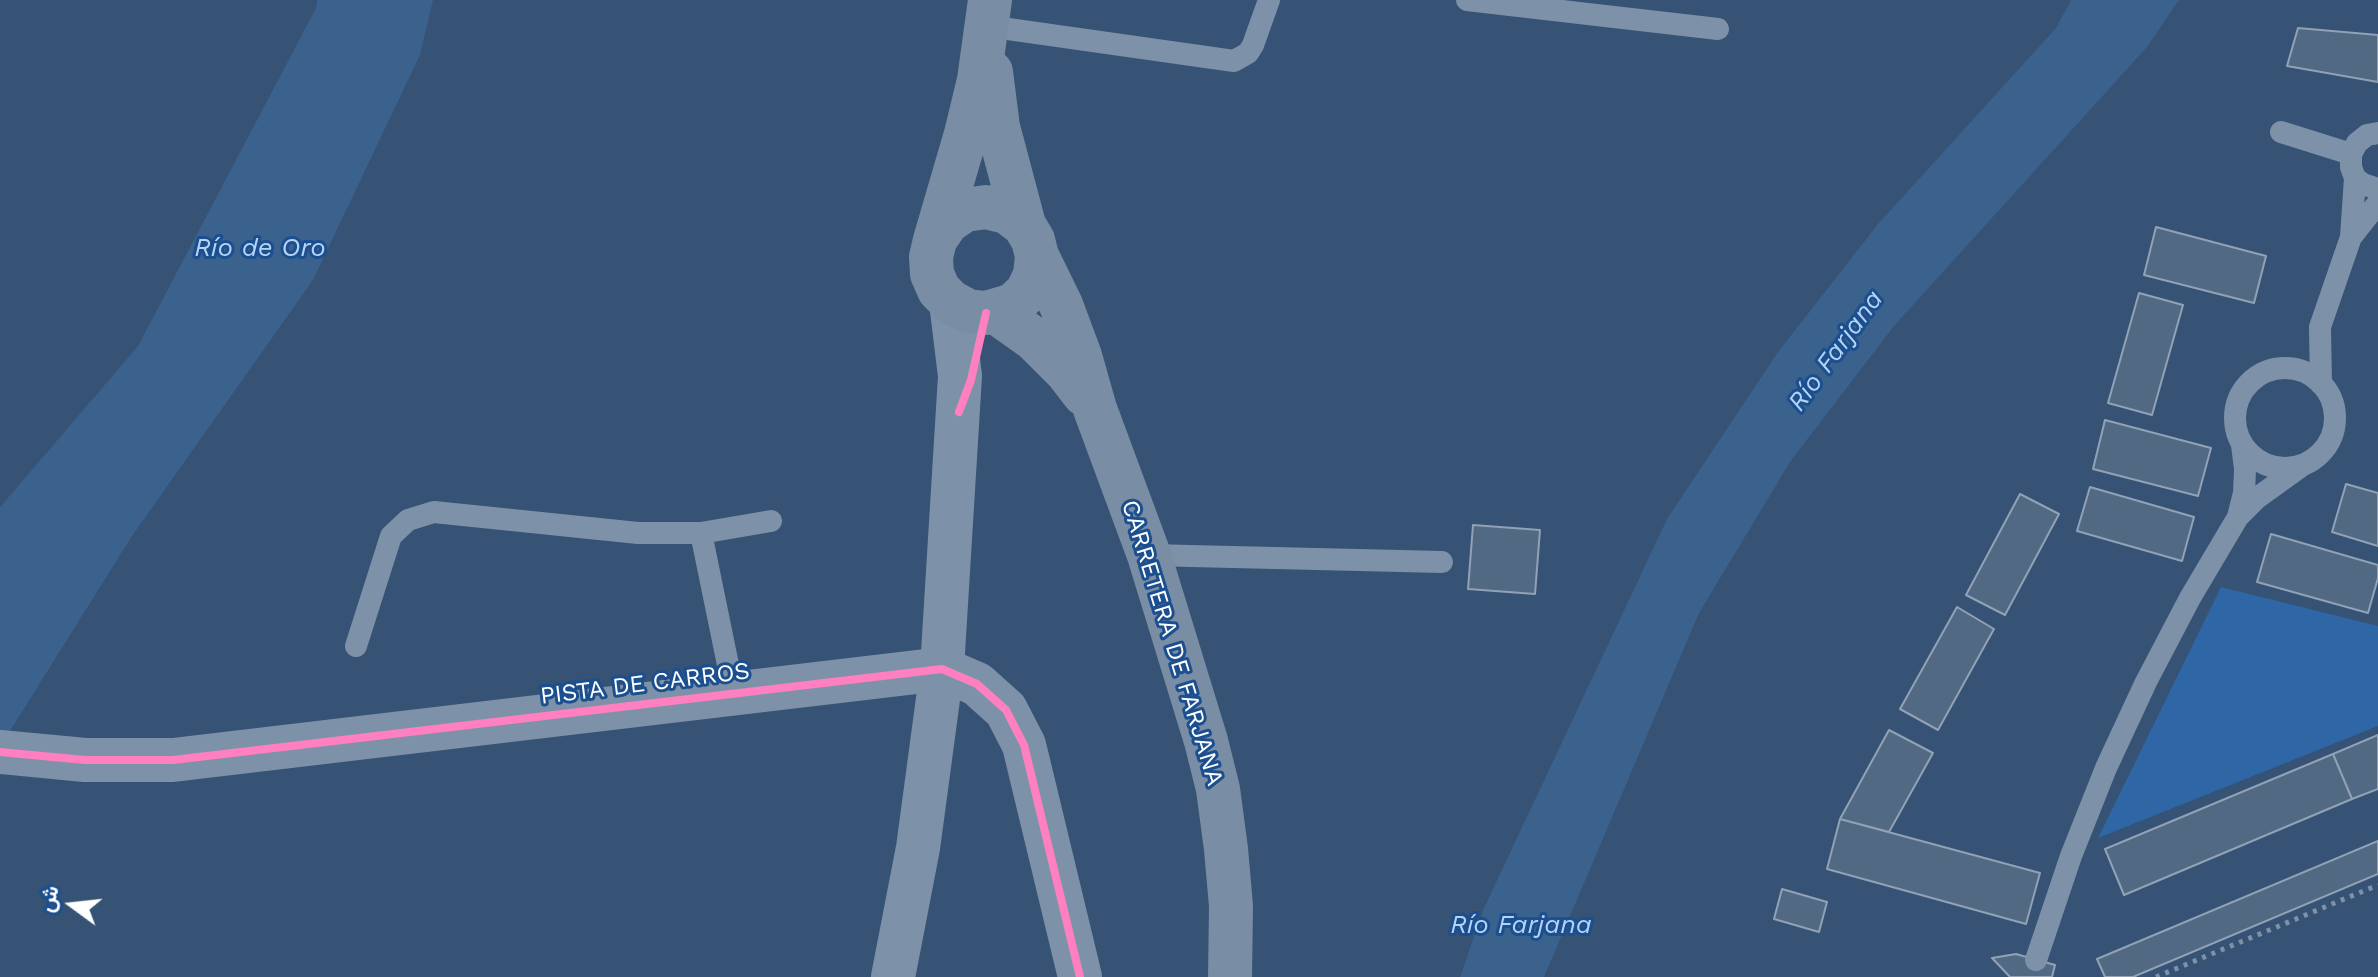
<!DOCTYPE html>
<meta charset="utf-8">
<style>
body{margin:0}
#map{position:relative;width:2378px;height:977px;overflow:hidden;background:#365274;font-family:"Work Sans",Vazirmatn,sans-serif}
canvas{display:block}
.north{position:absolute;left:32px;top:865px;width:80px;height:80px;-webkit-text-stroke:6px #1b4f8f;paint-order:stroke;rotate:285deg;font-size:22px;font-weight:700;line-height:32px;text-align:center;color:#fff}
.north::after{content:'';display:block;margin:auto;width:28px;height:36px;background:#fff;clip-path:polygon(50% 0,100% 100%,50% 72%,0 100%)}
</style>
<div id="map">
<canvas width="2378" height="977"></canvas>
<div class="north">ش</div>
</div>
<script>
const g = document.querySelector('canvas').getContext('2d');
g.lineJoin = 'round';
function paint(path, color) { g.fillStyle = color; g.fill(path, 'evenodd'); }
const poly = rows => new Path2D(rows.map(r => 'M' + r).join(''));
function stroke(path, color, width, dash) { g.strokeStyle = color; g.lineWidth = width; g.lineCap = dash ? 'butt' : 'round'; g.setLineDash(dash || []); g.stroke(path); }
function label(font, color, halo, rows, align = 'center') {
  g.font = font + ' "Work Sans",sans-serif'; g.lineWidth = 6; g.setLineDash([]); g.textBaseline = 'middle'; g.strokeStyle = halo; g.fillStyle = color; for (const [text, x, y, turn = 0] of rows) {
    g.save(); g.translate(x, y); g.rotate((+turn || 0) * Math.PI / 180); g.textAlign = isNaN(turn) ? turn : align; if (halo) g.strokeText(text, 0, 0); g.fillText(text, 0, 0); g.restore();
  }
}
paint(poly([
 [2221,587,2378,626,2378,726,2098,838]
]), '#2f66a5');
paint(poly([
 [317,0,433,0,420,55,313,280,132,536,0,747,0,507,138,346,316,8],
 [2071,0,2179,0,2147,47,1894,326,1790,462,1699,613,1544,977,1460,977,1484,908,1667,519,1778,352,1878,224,2056,28]
]), '#3b618d');
const building = poly([
 [2298,28,2378,35,2378,82,2287,66,2298,28],
 [2156,227,2266,256,2254,303,2144,275,2156,227],
 [2139,293,2183,305,2152,415,2108,403,2139,293],
 [2105,420,2211,448,2198,496,2093,469,2105,420],
 [2346,484,2378,493,2378,546,2332,532,2346,484],
 [2090,487,2194,517,2182,561,2077,531,2090,487],
 [2020,494,2059,514,2005,615,1966,595,2020,494],
 [1473,525,1540,530,1535,594,1468,589,1473,525],
 [2271,534,2378,565,2378,578,2368,613,2257,582,2271,534],
 [1957,607,1994,629,1938,730,1900,709,1957,607],
 [1889,730,1933,753,1889,832,1840,819,1889,730],
 [2378,735,2378,789,2352,799,2333,754,2378,735],
 [2333,754,2352,799,2124,895,2105,849,2333,754],
 [1840,819,2040,873,2026,924,1827,869,1840,819],
 [2378,841,2378,874,2133,977,2105,977,2097,959,2378,841],
 [1782,889,1827,902,1819,932,1774,919,1782,889],
 [2016,954,2055,965,2052,977,2010,977,1992,958,2016,954]
]);
paint(building, '#526984');
stroke(building, '#92a2b6', 2);
stroke(poly([
 [2156,977,2378,885]
]), '#7d92a8', 5, [4, 6]);
stroke(poly([
 [1467,0,1718,29],
 [987,26,1234,61,1248,53,1253,45,1269,0],
 [2281,132,2351,154],
 [2378,133,2367,135,2357,143,2351,154,2351,167,2355,178,2363,184,2378,189],
 [2352,236,2378,203],
 '2235 418a50 50 0 1 1 100 0a50 50 0 1 1-100 0Z',
 [2321,384,2320,327,2351,237,2355,178],
 [2238,517,2244,493,2245,469,2242,445],
 [701,533,734,694],
 [1149,555,1442,562],
 [356,646,391,536,408,520,434,512,638,533,701,533,771,521],
 [2036,960,2071,856,2106,768,2146,682,2190,598,2238,517,2257,498,2300,467]
]), '#7d92a8', 22);
stroke(poly([
 [0,752,85,760,173,760,942,669,977,684,1006,710,1024,745,1080,977]
]), '#7d92a8', 44);
stroke(poly([
 [893,977,918,848,942,669,960,376,951,302]
]), '#7d92a8', 44);
stroke(poly([
 [991,72,998,127,1024,225],
 [935,240,947,222,965,210,986,207,1007,212,1024,225,1033,240,1037,256,1035,275,1027,292,1013,305,986,313,968,311,951,302,939,290,932,274,931,257,935,240,966,134,979,80,990,0],
 [1037,256,1061,305,1080,356,1095,409,1149,555,1206,741,1218,789,1226,849,1231,906,1230,977],
 [996,312,1034,339,1067,372,1084,394]
]), '#798da4', 44);
stroke(poly([
 [959,412,971,380,986,313],
 [0,752,85,760,173,760,942,669,977,684,1006,710,1024,745,1080,977]
]), '#ff80c0', 8);
label('24px', '#fff', '#1b4f8f', [
 ["CARRETERA DE FARJANA",1172,643,73],
 ["PISTA DE CARROS",645,684,-7]
]);
label('italic 26px', '#b5d3f5', '#1b4f8f', [
 ["Río de Oro",260,248],
 ["Río Farjana",1836,351,-54],
 ["Río Farjana",1521,925]
]);
</script>
